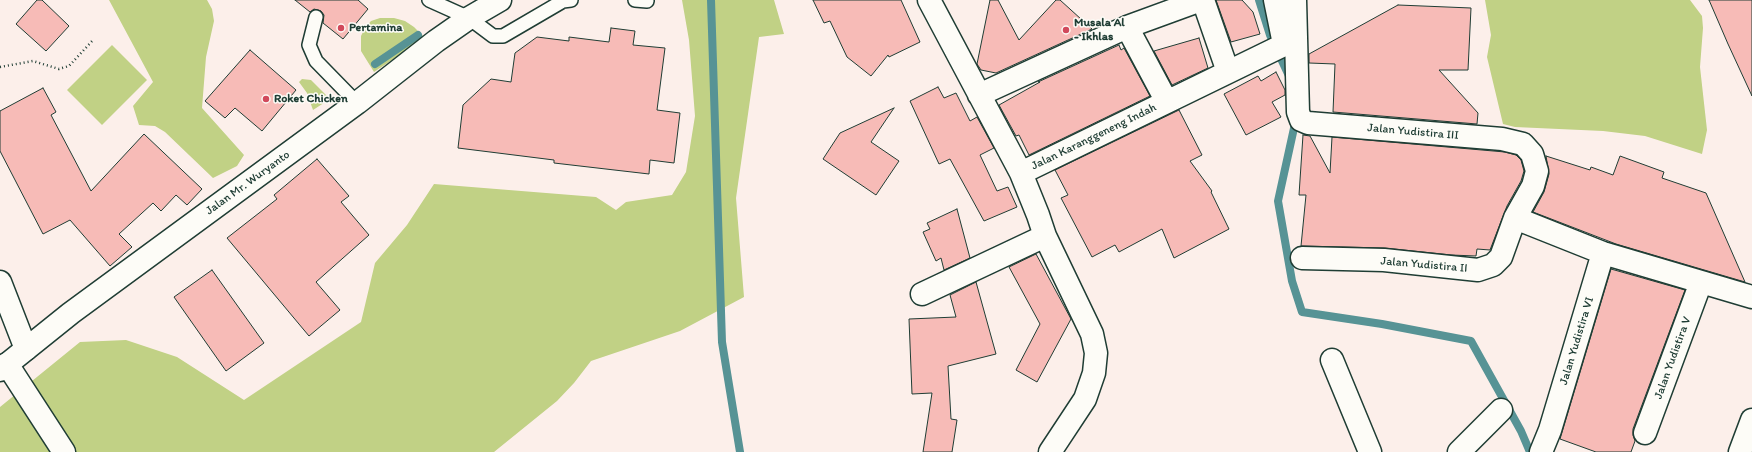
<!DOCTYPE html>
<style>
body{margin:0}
canvas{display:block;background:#fcefea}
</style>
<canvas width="1752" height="452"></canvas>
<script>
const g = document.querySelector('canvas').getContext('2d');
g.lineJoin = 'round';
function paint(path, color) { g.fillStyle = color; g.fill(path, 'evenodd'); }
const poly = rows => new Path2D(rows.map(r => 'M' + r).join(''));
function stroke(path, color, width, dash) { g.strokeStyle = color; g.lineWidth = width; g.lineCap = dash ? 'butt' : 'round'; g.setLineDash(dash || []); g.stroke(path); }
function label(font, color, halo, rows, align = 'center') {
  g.font = font + ' Itim,sans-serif'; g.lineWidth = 3; g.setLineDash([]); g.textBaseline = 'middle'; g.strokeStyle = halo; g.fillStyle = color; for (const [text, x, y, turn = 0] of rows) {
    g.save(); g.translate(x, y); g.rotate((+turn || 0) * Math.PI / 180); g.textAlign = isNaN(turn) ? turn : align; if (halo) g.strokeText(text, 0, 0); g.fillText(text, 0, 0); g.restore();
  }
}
paint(poly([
 [109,0,207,0,212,9,214,21,206,57,202,108,244,155,237,166,213,178,165,132,155,126,139,125,133,106,153,82],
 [682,0,774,0,784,34,759,37,736,198,744,297,680,331,591,361,574,383,557,401,494,452,0,452,0,407,80,342,126,340,177,357,244,400,361,322,375,263,407,225,434,184,596,197,616,210,626,202,672,195,686,172,695,116,689,40],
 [1485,0,1690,0,1702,16,1703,28,1700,67,1707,130,1702,154,1645,136,1603,131,1515,127,1503,124,1487,57,1491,35],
 [380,18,394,18,405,21,414,27,425,38,374,72,361,51,361,36,365,28,371,21],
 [112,45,147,80,102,125,67,90],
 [302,79,311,80,330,99,313,110,307,93,299,82]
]), '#c1d185');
stroke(poly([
 [711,0,722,342,740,452],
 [1259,0,1270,35,1290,78],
 [375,64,418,35],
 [1296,119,1278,201,1292,281,1302,312,1382,324,1471,341,1521,431,1530,452]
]), '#579395', 8);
const building = poly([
 [37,0,42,0,69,26,46,51,16,24,37,0],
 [295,0,358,0,368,9,343,39,323,23,324,15,321,11,314,9,310,12,295,0],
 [813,0,901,0,920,42,889,57,888,55,871,76,847,57,830,21,824,23,813,0],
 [990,0,998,0,1019,40,1056,0,1060,0,1092,29,996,73,981,70,977,64,990,0],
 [1216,0,1242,0,1253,12,1260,34,1231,42,1216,0],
 [1709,0,1752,0,1752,96,1728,44,1709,0],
 [1398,5,1471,8,1468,70,1439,70,1478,113,1477,124,1333,112,1335,64,1309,63,1309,54,1398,5],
 [611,28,635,31,633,45,665,48,657,110,680,113,674,163,650,160,649,174,554,163,554,160,458,148,463,105,491,79,511,82,515,53,537,37,569,41,569,37,609,42,611,28],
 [1199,38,1208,68,1172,85,1154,51,1199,38],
 [1119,45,1121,50,1124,48,1150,96,1029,155,1019,135,1016,136,999,105,1040,82,1038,82,1119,45],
 [250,50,296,90,262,131,235,108,225,118,205,101,250,50],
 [1276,72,1285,90,1285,95,1272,102,1281,117,1246,135,1224,94,1258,76,1261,81,1276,72],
 [938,87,944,98,956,93,970,121,977,117,994,148,980,155,997,191,1008,187,1017,207,984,221,950,159,939,164,910,101,938,87],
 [43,88,56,112,51,115,91,191,144,134,202,189,187,205,176,195,161,211,153,203,119,234,132,247,110,266,70,220,43,234,0,151,0,111,43,88],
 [894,108,871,142,899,161,876,195,823,159,840,133,894,108],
 [1179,110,1202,155,1190,161,1212,191,1211,192,1229,229,1174,258,1162,229,1119,252,1115,245,1092,257,1061,198,1068,195,1055,170,1179,110],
 [1303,135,1310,136,1330,173,1332,137,1505,152,1516,155,1521,160,1524,171,1521,181,1507,206,1490,250,1477,249,1476,256,1451,255,1384,248,1301,246,1306,195,1299,195,1303,135],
 [1546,156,1590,170,1591,167,1613,175,1620,156,1664,172,1662,178,1706,193,1745,282,1616,244,1533,212,1544,192,1549,174,1546,156],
 [317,159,349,196,341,202,369,235,316,282,340,310,309,336,227,238,277,199,274,195,317,159],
 [957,209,970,258,944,270,941,258,936,261,923,232,930,229,927,223,957,209],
 [1036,254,1071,319,1037,382,1016,370,1040,324,1009,267,1036,254],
 [1611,269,1685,290,1633,429,1633,435,1635,441,1631,452,1596,452,1560,439,1611,269],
 [212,270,264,343,226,371,174,297,212,270],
 [976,282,996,354,948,366,951,419,957,420,952,452,923,452,932,393,912,394,909,319,956,317,950,295,976,282]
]);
paint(building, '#f7bbb7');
stroke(building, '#1f3d34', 1);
const service = poly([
 [429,0,469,18,493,36,503,36,563,1,571,0],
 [635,0,647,1],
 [316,17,309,45,316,61,357,103]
]);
const minor = poly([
 [1203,0,1228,72],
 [1275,0,1284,44],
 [1295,0,1298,112,1301,120,1308,123,1502,139,1523,144,1532,154,1537,171,1533,186,1515,218,1501,257,1493,265,1478,270,1384,260,1302,258],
 [1127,27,1167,102],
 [979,95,1127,27,1201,0],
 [1021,173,1296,39],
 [1515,218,1603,253,1752,297],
 [1045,236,1092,334,1096,353,1094,373,1085,399,1050,452],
 [922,294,1045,236,1038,215,1021,173,929,0],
 [1332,360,1370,452],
 [7,364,64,452],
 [1645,433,1701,282],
 [1459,452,1501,410],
 [1541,452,1550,430,1603,253]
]);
const tertiary = poly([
 [1740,452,1752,420]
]);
const secondary = poly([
 [0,282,26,349]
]);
const primary = poly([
 [0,370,71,313,357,103,436,41,469,18,500,0]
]);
stroke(service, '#1f3d34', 16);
stroke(minor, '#1f3d34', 25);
stroke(tertiary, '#1f3d34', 25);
stroke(secondary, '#1f3d34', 25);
stroke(primary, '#1f3d34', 25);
stroke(poly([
 [0,67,33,61,59,69,69,66,94,39]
]), '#1f3d34', 2.5, [1, 3]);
stroke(service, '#fdfcf7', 13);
stroke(minor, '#fdfcf7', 22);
stroke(tertiary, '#fdfcf7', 22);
stroke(secondary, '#fdfcf7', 22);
stroke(primary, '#fdfcf7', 22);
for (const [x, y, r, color] of [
 [341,28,4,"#d1495b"],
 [1066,30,4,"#d1495b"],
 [266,99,4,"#d1495b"]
]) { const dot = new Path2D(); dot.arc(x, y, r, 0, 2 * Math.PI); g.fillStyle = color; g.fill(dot); stroke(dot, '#fdfcf7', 1.5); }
label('bold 12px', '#1f3d34', '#fdfcf7', [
 ["Musala Al",1074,23],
 ["- Ikhlas",1074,37],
 ["Pertamina",349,28],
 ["Roket Chicken",274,99]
], 'left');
label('12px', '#1f3d34', '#fdfcf7', [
 ["Jalan Yudistira III",1413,132,5],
 ["Jalan Karanggeneng Indah",1094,137,-26],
 ["Jalan Mr. Wuryanto",248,183,-36],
 ["Jalan Yudistira II",1424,265,5],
 ["Jalan Yudistira VI",1577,341,-73],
 ["Jalan Yudistira V",1673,358,-70]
]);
</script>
